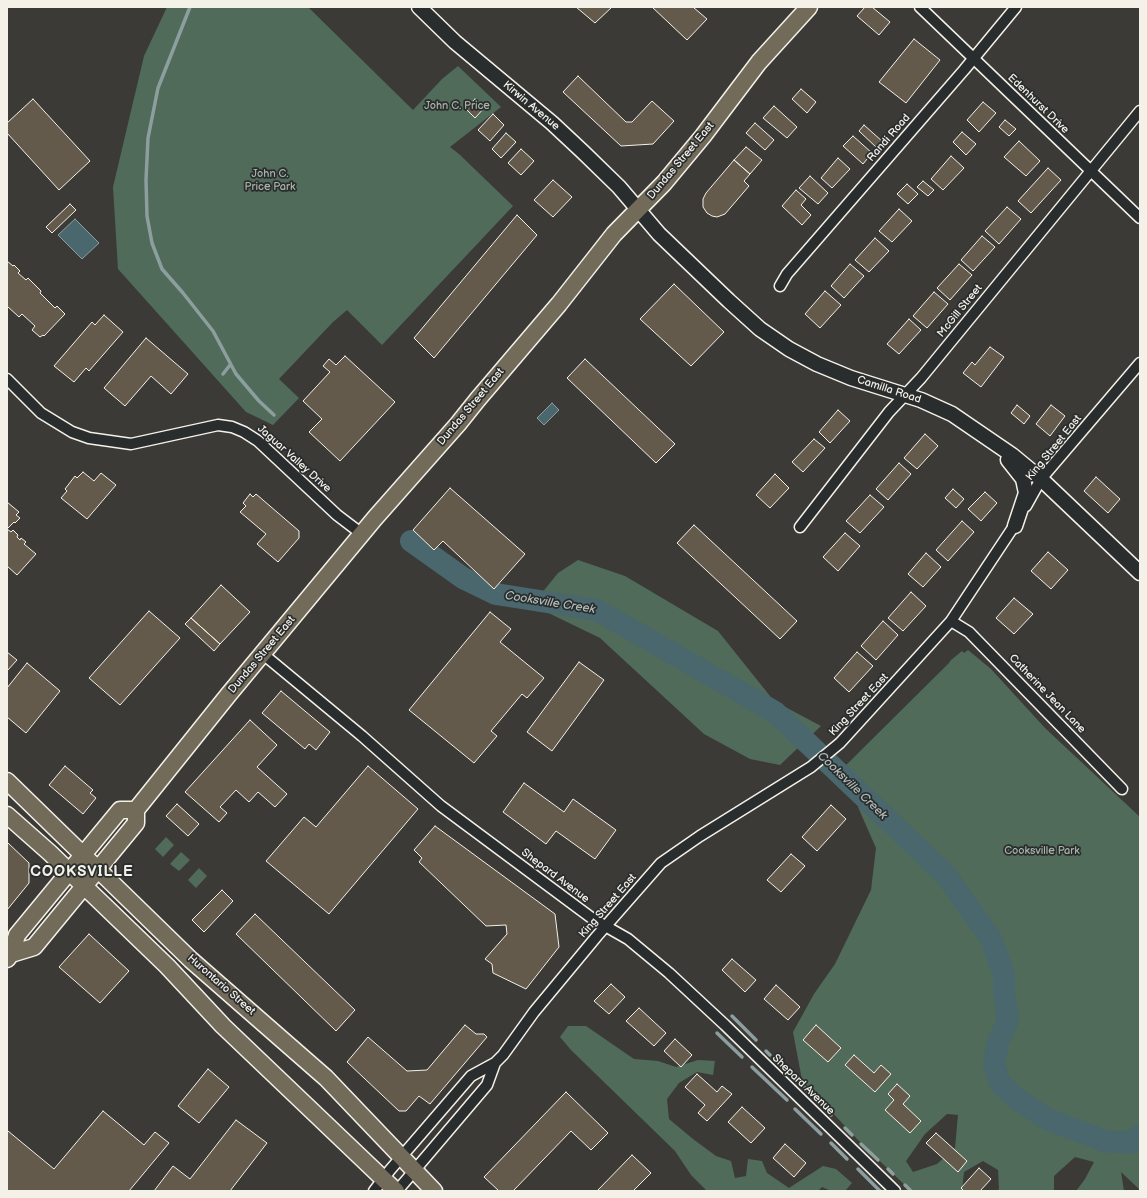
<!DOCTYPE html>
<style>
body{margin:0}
#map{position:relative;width:1147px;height:1198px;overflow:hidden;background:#3b3a37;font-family:"Balsamiq Sans",sans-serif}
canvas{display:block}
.frame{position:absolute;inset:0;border:8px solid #f4f1e8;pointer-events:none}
</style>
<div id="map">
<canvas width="1147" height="1198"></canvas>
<div class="frame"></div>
</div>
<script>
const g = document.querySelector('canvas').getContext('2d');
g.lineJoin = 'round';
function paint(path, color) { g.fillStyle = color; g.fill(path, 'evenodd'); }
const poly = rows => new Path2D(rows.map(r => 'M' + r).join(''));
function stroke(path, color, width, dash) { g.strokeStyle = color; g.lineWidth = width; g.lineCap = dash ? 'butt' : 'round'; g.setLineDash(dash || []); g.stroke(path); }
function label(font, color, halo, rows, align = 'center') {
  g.font = font + ' "Balsamiq Sans",sans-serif'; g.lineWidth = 3.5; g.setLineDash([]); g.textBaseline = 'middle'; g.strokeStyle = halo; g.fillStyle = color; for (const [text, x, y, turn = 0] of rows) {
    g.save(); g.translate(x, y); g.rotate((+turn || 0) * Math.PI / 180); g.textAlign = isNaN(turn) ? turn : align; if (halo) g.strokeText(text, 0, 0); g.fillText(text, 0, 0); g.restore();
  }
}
paint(poly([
 [167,7,308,7,413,110,442,79,458,66,501,107,450,147,459,154,513,206,382,345,347,310,333,322,279,379,299,398,273,425,246,412,118,269,113,187,144,56],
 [578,560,625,576,718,631,774,701,821,726,780,765,750,759,704,734,600,638,532,605,558,573],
 [968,650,991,669,1045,728,1140,817,1140,1190,1121,1172,1124,1191,1076,1191,1085,1179,1094,1162,1075,1157,1054,1176,1054,1191,997,1191,999,1189,998,1170,983,1161,964,1172,962,1191,911,1191,857,1139,802,1080,793,1032,814,994,835,964,871,890,876,848,858,807,859,805,832,779,949,663,951,660,962,651,964,653],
 [947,1114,958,1115,955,1148,937,1164,913,1172,906,1161,925,1134],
 [166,837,174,845,163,857,155,849],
 [181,852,190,860,179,871,170,864],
 [199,868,207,876,196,888,188,880],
 [568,1026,586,1026,634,1059,658,1061,676,1067,698,1060,715,1061,713,1075,697,1072,679,1083,667,1099,669,1119,693,1139,716,1156,731,1161,735,1178,746,1176,748,1159,762,1161,767,1173,789,1188,823,1166,836,1169,852,1183,845,1191,831,1191,822,1187,818,1191,707,1191,691,1175,675,1151,571,1050,560,1037]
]), '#506b5a');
const water = poly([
 [75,219,99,243,82,259,58,235,75,219],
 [552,403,559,410,544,425,537,418,552,403]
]);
paint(water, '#49676c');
stroke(water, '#8d9e9e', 1);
stroke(poly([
 [190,7,158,88,148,138,146,180,147,216,152,243,162,269,183,293,213,331,236,374,259,401,274,415],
 [223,374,230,365],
 [732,1016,756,1040],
 [717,1033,742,1057],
 [766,1051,770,1055],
 [752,1067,787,1100],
 [787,1069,831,1115],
 [795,1109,821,1134],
 [845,1128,852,1135],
 [831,1143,847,1159],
 [861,1144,878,1160],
 [858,1169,880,1191],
 [888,1169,893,1174],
 [905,1185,911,1191]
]), '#8d9e9e', 3.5);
stroke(poly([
 [411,541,463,578,496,594,597,610,775,712,946,875,991,939,1004,974,1004,993,1008,1020,998,1043,994,1064,1000,1083,1016,1098,1049,1120,1079,1131,1105,1141,1130,1143,1140,1136]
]), '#49676c', 22);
const building = poly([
 [576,7,612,7,595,23,576,7],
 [652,7,693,7,707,19,687,40,652,7],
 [865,7,872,7,890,22,879,35,857,16,865,7],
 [914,39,940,60,906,103,879,82,914,39],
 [578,76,626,122,632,122,652,101,674,121,653,144,621,146,563,92,578,76],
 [801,89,816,102,807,113,792,99,801,89],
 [33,99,90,161,59,190,7,133,7,123,33,99],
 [475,99,485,107,475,118,466,109,475,99],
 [983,102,996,113,979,132,967,120,983,102],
 [774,106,797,127,787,138,763,118,774,106],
 [493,114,504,125,490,141,478,130,493,114],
 [1005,120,1016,129,1009,136,999,127,1005,120],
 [755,123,774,140,765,150,746,133,755,123],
 [864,125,883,142,877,148,859,131,864,125],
 [962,132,976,144,966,155,953,142,962,132],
 [506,133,516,142,501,158,492,149,506,133],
 [853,136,872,153,863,164,843,146,853,136],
 [1019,141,1040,161,1026,176,1004,157,1019,141],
 [746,147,762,160,750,174,734,160,746,147],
 [521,149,534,161,521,175,508,163,521,149],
 [951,156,964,168,943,190,931,179,951,156],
 [838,158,850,169,832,188,821,178,838,158],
 [734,160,750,174,744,181,749,186,725,214,717,217,712,216,707,213,703,207,703,199,706,193,734,160],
 [1048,168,1061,180,1031,213,1018,201,1048,168],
 [810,176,828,193,818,204,799,188,810,176],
 [553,180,572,197,553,217,534,200,553,180],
 [923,181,934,190,928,196,917,187,923,181],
 [907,184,918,194,908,204,897,194,907,184],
 [796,190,806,199,801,205,811,215,802,225,782,206,796,190],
 [70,204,76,210,52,233,46,227,70,204],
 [1007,207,1021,219,999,244,985,231,1007,207],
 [899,209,912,221,892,242,879,231,899,209],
 [517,215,537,235,434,358,414,338,517,215],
 [982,236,995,247,973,271,961,260,982,236],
 [875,238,889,251,869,272,855,260,875,238],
 [7,261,13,266,14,265,20,271,18,273,26,280,28,278,41,291,40,293,55,308,57,306,65,314,44,336,43,335,40,337,32,330,35,326,22,314,19,317,7,306,7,261],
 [850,264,864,276,844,298,831,286,850,264],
 [959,264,972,275,950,300,937,288,959,264],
 [674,284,724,332,691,366,640,319,674,284],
 [825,291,841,305,820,328,805,314,825,291],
 [934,292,948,304,927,328,913,316,934,292],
 [104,315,123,332,89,371,86,368,74,382,54,366,92,322,95,325,104,315],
 [909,319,921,330,899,354,887,344,909,319],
 [146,338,188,374,171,394,151,376,125,406,104,388,146,338],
 [990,347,1004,357,981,387,963,373,972,362,975,365,990,347],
 [345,356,395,402,340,461,309,432,322,419,303,401,330,372,323,366,329,359,336,365,345,356],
 [585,359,675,444,656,463,567,378,585,359],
 [1017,405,1030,416,1024,424,1011,413,1017,405],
 [1051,405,1065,416,1050,436,1036,424,1051,405],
 [838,410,850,421,830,443,819,432,838,410],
 [925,434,938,446,917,469,904,458,925,434],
 [814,439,825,448,803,472,792,462,814,439],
 [899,463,911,474,888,500,876,489,899,463],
 [83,472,94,481,101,473,116,485,87,519,61,498,67,491,65,489,75,476,77,478,83,472],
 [775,474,789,488,770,508,756,495,775,474],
 [1096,477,1120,499,1108,513,1084,491,1096,477],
 [450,488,525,554,494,589,443,541,434,550,413,530,450,488],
 [953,489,964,499,956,508,945,498,953,489],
 [985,492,997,503,981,521,968,509,985,492],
 [250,494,253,497,256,494,299,531,299,538,278,562,257,544,266,534,240,512,246,506,243,503,250,494],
 [870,495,884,507,860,533,846,521,870,495],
 [7,502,19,512,16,515,20,518,15,523,14,522,7,529,11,532,13,530,18,535,17,537,20,540,21,538,26,542,24,544,36,554,17,575,7,566,7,502],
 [962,521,974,532,948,561,936,550,962,521],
 [694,525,797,621,780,639,677,543,694,525],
 [845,533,860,546,838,571,823,557,845,533],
 [1048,552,1068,570,1051,589,1031,571,1048,552],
 [926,553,941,567,923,587,908,574,926,553],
 [221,585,250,612,220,644,191,618,221,585],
 [911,592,926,606,903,631,888,618,911,592],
 [1014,598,1033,614,1014,634,996,618,1014,598],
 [149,611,180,638,120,705,89,678,149,611],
 [490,612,511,629,500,642,544,678,527,698,522,694,491,731,497,736,474,763,409,710,490,612],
 [191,618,220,644,214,651,185,624,191,618],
 [883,621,898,635,876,660,861,646,883,621],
 [7,652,17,660,7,671,7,652],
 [857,652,873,666,849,692,834,678,857,652],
 [579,662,604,680,552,751,527,732,579,662],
 [27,663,60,691,26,733,7,717,7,688,27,663],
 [281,691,330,732,316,750,309,744,305,749,262,713,281,691],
 [250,720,277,745,257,767,287,794,275,807,258,792,249,802,236,790,220,807,227,813,219,822,185,792,250,720],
 [65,766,93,790,90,793,96,798,83,814,49,785,65,766],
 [368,766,418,809,329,914,266,861,304,817,316,827,368,766],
 [524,783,564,812,573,799,616,830,595,859,556,831,546,844,503,812,524,783],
 [177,804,199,824,188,836,166,816,177,804],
 [831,805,846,819,817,851,802,837,831,805],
 [435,826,555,914,559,947,526,989,493,973,492,964,485,959,507,934,506,925,486,926,419,862,422,858,414,850,435,826],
 [7,842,29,863,29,883,7,910,7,842],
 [791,854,805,866,781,892,767,880,791,854],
 [222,890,233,901,204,932,192,920,222,890],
 [255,914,355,1010,336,1031,236,934,255,914],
 [89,934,129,971,100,1003,59,967,89,934],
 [732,959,756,980,745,992,722,970,732,959],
 [611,984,625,997,609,1014,594,1001,611,984],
 [776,985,800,1007,788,1020,764,999,776,985],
 [639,1008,666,1033,654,1046,626,1021,639,1008],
 [465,1025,476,1034,484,1034,487,1037,430,1104,419,1096,406,1111,399,1111,347,1062,368,1037,407,1071,427,1070,465,1025],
 [816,1025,841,1048,828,1062,803,1040,816,1025],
 [675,1039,692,1055,681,1067,664,1051,675,1039],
 [854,1055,874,1073,881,1065,891,1074,875,1092,845,1065,854,1055],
 [208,1069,229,1087,199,1123,178,1106,208,1069],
 [697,1074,717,1092,722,1086,732,1094,707,1121,698,1113,705,1105,685,1087,697,1074],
 [897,1084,910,1096,903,1104,921,1121,910,1133,885,1110,894,1100,888,1094,897,1084],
 [566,1092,608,1133,591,1150,571,1131,513,1191,499,1191,484,1177,566,1092],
 [742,1107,765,1128,751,1143,728,1122,742,1107],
 [103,1111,144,1145,155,1132,169,1143,129,1191,7,1191,7,1133,8,1131,54,1169,103,1111],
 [236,1120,267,1143,230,1191,154,1191,173,1166,190,1179,236,1120],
 [936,1133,967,1161,958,1172,926,1143,936,1133],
 [785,1144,806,1163,794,1177,773,1158,785,1144],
 [632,1155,651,1173,633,1191,597,1191,632,1155],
 [979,1168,991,1179,980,1191,964,1191,961,1188,979,1168]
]);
paint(building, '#635a4b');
stroke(building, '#f4f1e8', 1);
const street = poly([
 [920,7,1140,218],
 [780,286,787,274,964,70,1016,7],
 [7,379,41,413,72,432,89,438,131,444,218,425,232,427,244,432,258,441,337,515,362,534],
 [1026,506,1041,479,1140,363],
 [800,527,889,412,921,378,1140,111],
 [951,621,969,632,1122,789],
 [263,654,362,736,441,806,593,919,628,939,669,973,725,1025,895,1191],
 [374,1191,390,1170,471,1076,495,1063,503,1055,534,1012,597,936,661,863,700,836,811,767,840,743,951,621,1018,520],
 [397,1191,487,1085,495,1063]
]);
const secondary = poly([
 [419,7,455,42,552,123,583,152,619,187,659,234,729,301,760,329,789,349,817,364,851,378,921,400,952,414,1012,455,1041,479,1140,573],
 [1008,460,1023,479,1026,493,1015,526]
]);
const primary = poly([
 [7,781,191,960,326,1078,434,1191],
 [7,815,50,853,84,886,167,966,223,1026,396,1191],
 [11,954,34,947,136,823,136,810,229,694,375,518,458,424,478,399,559,304,614,234,664,183,703,136,759,62,809,7],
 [7,959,11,954,17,935,120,810,136,810]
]);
stroke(street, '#f4f1e8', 13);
stroke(secondary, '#f4f1e8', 17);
stroke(primary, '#f4f1e8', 19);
stroke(street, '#2a2d2e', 10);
stroke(secondary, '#2a2d2e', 14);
stroke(primary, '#736b5a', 16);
label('11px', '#f4f1e8', '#2a2d2e', [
 ["Edenhurst Drive",1038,104,44],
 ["Kirwin Avenue",531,106,40],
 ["Randi Road",889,138,-49],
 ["Dundas Street East",681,161,-50],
 ["McGill Street",960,311,-51],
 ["Camilla Road",889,390,18],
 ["Dundas Street East",471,407,-50],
 ["King Street East",1054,448,-51],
 ["Jaguar Valley Drive",294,459,42],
 ["Dundas Street East",262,655,-50],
 ["Catherine Jean Lane",1047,694,46],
 ["King Street East",859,705,-47],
 ["Shepard Avenue",555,876,37],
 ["King Street East",608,906,-49],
 ["Hurontario Street",221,985,41],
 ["Shepard Avenue",803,1085,44]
]);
label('11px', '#aab5a8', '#2a2d2e', [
 ["John C. Price",457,106],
 ["John C.",270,174],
 ["Price Park",270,187],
 ["Cooksville Park",1042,851]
]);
label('italic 12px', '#b0bab6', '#2a2d2e', [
 ["Cooksville Creek",550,603,9],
 ["Cooksville Creek",852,786,44]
]);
g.letterSpacing = '1px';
label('bold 15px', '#f4f1e8', '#2a2d2e', [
 ["COOKSVILLE",82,872]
]);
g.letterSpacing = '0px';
</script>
